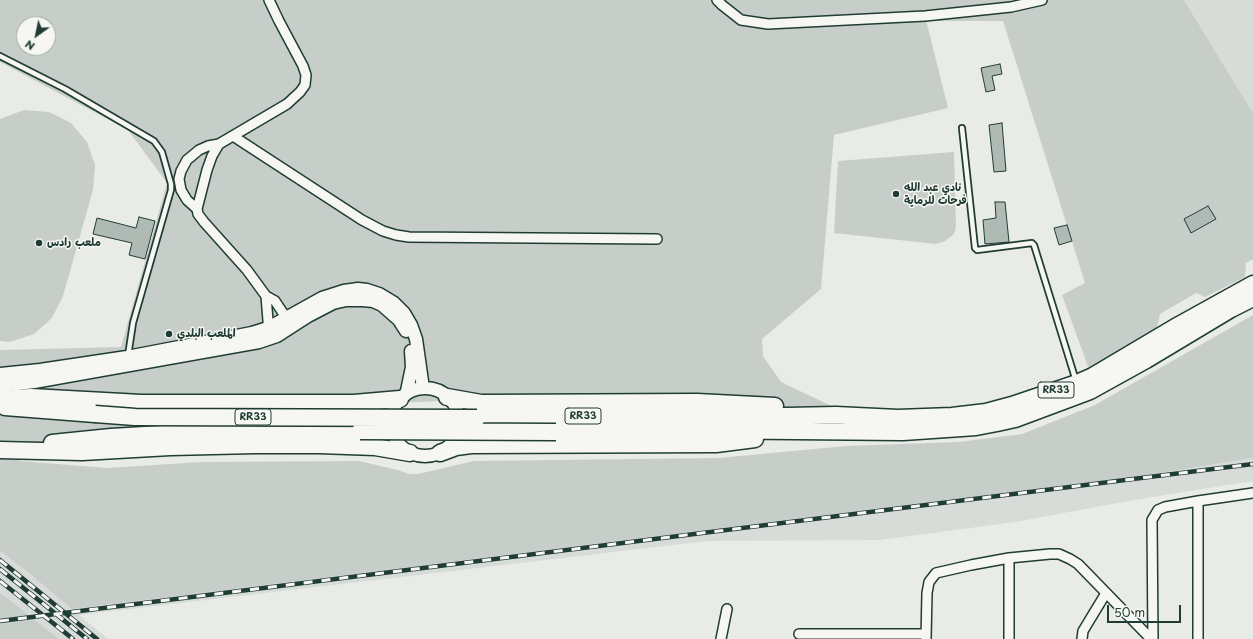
<!DOCTYPE html>
<meta charset="utf-8">
<style>
body{margin:0}
#map{position:relative;width:1253px;height:639px;overflow:hidden;background:#e9ebe7;font-family:"Playpen Sans",sans-serif}
canvas{display:block}
.north{position:absolute;left:16px;top:16px;width:40px;height:40px;box-sizing:border-box;background:#f6f6f2;border:1px solid #a0aca6;border-radius:50%;rotate:213deg;font-size:11px;font-weight:700;line-height:16px;text-align:center;color:#1f3d34}
.north::after{content:'';display:block;margin:auto;width:14px;height:18px;background:#1f3d34;clip-path:polygon(50% 0,100% 100%,50% 72%,0 100%)}
.scale{position:absolute;left:1107px;top:605px;width:74px;height:18px;box-sizing:border-box;border:2px solid #1f3d34;border-top:0;padding-left:5px;font-size:12px;line-height:14px;white-space:nowrap;color:#1f3d34;-webkit-text-stroke:3px #f6f6f2;paint-order:stroke}
</style>
<div id="map">
<canvas width="1253" height="639"></canvas>
<div class="north">N</div>
<div class="scale">50 m</div>
</div>
<script>
const g = document.querySelector('canvas').getContext('2d');
g.lineJoin = 'round';
function paint(path, color) { g.fillStyle = color; g.fill(path, 'evenodd'); }
const poly = rows => new Path2D(rows.map(r => 'M' + r).join(''));
function stroke(path, color, width, dash) { g.strokeStyle = color; g.lineWidth = width; g.lineCap = dash ? 'butt' : 'round'; g.setLineDash(dash || []); g.stroke(path); }
function label(font, color, halo, rows, align = 'center') {
  g.font = font + ' "Playpen Sans","Playpen Sans Arabic",sans-serif'; g.lineWidth = 3; g.setLineDash([]); g.textBaseline = 'middle'; g.strokeStyle = halo; g.fillStyle = color; for (const [text, x, y, turn = 0] of rows) {
    g.save(); g.translate(x, y); g.rotate((+turn || 0) * Math.PI / 180); g.textAlign = isNaN(turn) ? turn : align; if (halo) g.strokeText(text, 0, 0); g.fillText(text, 0, 0); g.restore();
  }
}
paint(poly([
 [1184,0,1253,0,1253,113],
 [1253,458,1253,481,1134,500,1015,522,880,540,707,541,79,615,108,639,59,639,0,593,0,551,29,573,1155,474]
]), '#d8dcd8');
paint(poly([
 [0,0,1184,0,1253,113,1253,259,1246,263,1245,277,1205,297,1196,293,1160,314,1156,332,1090,372,1062,295,1085,283,1003,21,933,21,925,16,948,108,834,135,821,289,762,339,763,356,781,382,844,412,718,404,439,401,326,406,40,445,20,461,107,468,201,462,359,461,398,470,409,474,418,474,474,461,719,458,846,446,958,442,1022,434,1095,405,1253,315,1253,458,1155,474,72,609,29,573,0,551,0,350,121,347,167,183,128,130,0,62],
 [24,24,48,24,48,48,24,48],
 [24,110,49,112,71,123,87,142,95,165,93,190,63,296,52,318,34,334,10,342,0,341,0,119],
 [954,152,956,227,954,234,945,241,936,244,834,233,838,161],
 [0,593,7,598,59,639,0,639]
]), '#c7cec9');
const building = poly([
 [1000,64,1002,74,992,76,995,90,986,92,981,68,1000,64],
 [1002,123,1006,171,994,172,989,125,1002,123],
 [995,202,1005,202,1009,242,985,244,983,220,996,218,995,202],
 [1208,206,1216,219,1191,233,1184,219,1208,206],
 [139,217,155,221,145,259,129,255,132,243,93,234,97,218,136,228,139,217],
 [1067,225,1072,241,1059,245,1054,228,1067,225]
]);
paint(building, '#b0bab5');
stroke(building, '#1f3d34', 1);
const lane = poly([
 [0,56,65,89,154,141,162,152,171,184,171,190,133,323,128,356],
 [962,128,975,248,977,250,1032,243,1034,245,1076,381]
]);
const street = poly([
 [269,0,279,21,303,66,306,75,305,85,300,92,287,104,219,144,208,146,199,150,187,160,181,171,179,179,181,190,187,200,197,209,198,214,204,222,247,270,266,296,275,301,283,313,286,324],
 [717,0,722,5,741,20,768,24,925,16,1011,7,1042,0],
 [233,136,362,220,383,231,396,235,409,237,657,239],
 [197,209,207,170,212,156,219,144],
 [266,296,269,333],
 [1198,501,1253,493],
 [799,634,926,634],
 [721,639,727,609],
 [926,639,927,593,929,582,936,573,971,565,1009,558,1050,554,1059,554,1070,559,1078,564,1151,639],
 [1009,639,1009,558],
 [1082,639,1083,631,1086,626,1106,593],
 [1153,639,1152,520,1158,510,1165,507,1198,501,1198,639]
]);
const secondary = poly([
 [0,374,40,370,127,357,252,333,268,328,322,298,344,291,358,289,367,290,379,294,394,303,404,313,411,325,416,339,423,388,424,388],
 [0,386,34,382,259,342,277,336,308,316,333,303,346,300,363,300,373,301,382,305,399,320,406,331],
 '391 422a34 34 0 1 1 68 0a34 34 0 1 1-68 0Z',
 [405,395,407,391,412,367,411,351]
]);
const highway = poly([
 [447,397,481,403,697,402,775,406],
 [0,399,31,397,141,403,354,403,400,399],
 [5,407,95,414],
 [477,418,593,416,688,418,836,415,898,418,952,416,986,412,1012,405,1077,383,1093,376,1179,325,1253,284],
 [556,432,688,430,903,432,976,427,997,423,1015,419,1090,391,1146,360,1231,309,1253,298],
 [52,443,111,437,179,433,360,431],
 [0,450,82,452,170,447,255,445,319,445,375,447,410,453],
 [440,453,456,447,471,445,716,444,755,439]
]);
stroke(lane, '#1f3d34', 8);
stroke(street, '#1f3d34', 12);
stroke(secondary, '#1f3d34', 15);
stroke(highway, '#1f3d34', 19);
stroke(lane, '#f6f6f2', 4.5);
stroke(street, '#f6f6f2', 9);
stroke(secondary, '#f6f6f2', 12);
stroke(highway, '#f6f6f2', 16);
const rail = poly([
 [0,560,97,639],
 [0,569,87,639],
 [0,581,73,639],
 [0,621,1253,464]
]);
stroke(rail, '#1f3d34', 4.5);
stroke(rail, '#f6f6f2', 3, [9]);
const highwayBridge = poly([
 [95,414,135,417,477,418],
 [360,431,556,432]
]);
stroke(highwayBridge, '#1f3d34', 19, []);
stroke(highwayBridge, '#f6f6f2', 16);
for (const [x, y, r, color] of [
 [896,194,4,"#1f3d34"],
 [39,243,4,"#1f3d34"],
 [169,334,4,"#1f3d34"]
]) { const dot = new Path2D(); dot.arc(x, y, r, 0, 2 * Math.PI); g.fillStyle = color; g.fill(dot); stroke(dot, '#f6f6f2', 1.5); }
for (const [x, y, w] of [
 [1056,390,36],
 [583,416,36],
 [253,417,36]
]) { const box = new Path2D(); box.roundRect(x - w / 2, y - 8, w, 16, 3); g.fillStyle = '#f6f6f2'; g.fill(box); stroke(box, '#1f3d34', 1); }
label('bold 10px', '#1f3d34', null, [
 ["RR33",1056,390],
 ["RR33",583,416],
 ["RR33",253,417]
]);
label('bold 11px', '#1f3d34', '#f6f6f2', [
 ["نادي عبد الله",904,188],
 ["فرحات للرماية",904,201],
 ["ملعب رادس",47,243],
 ["الملعب البلدي",177,334]
], 'left');
</script>
